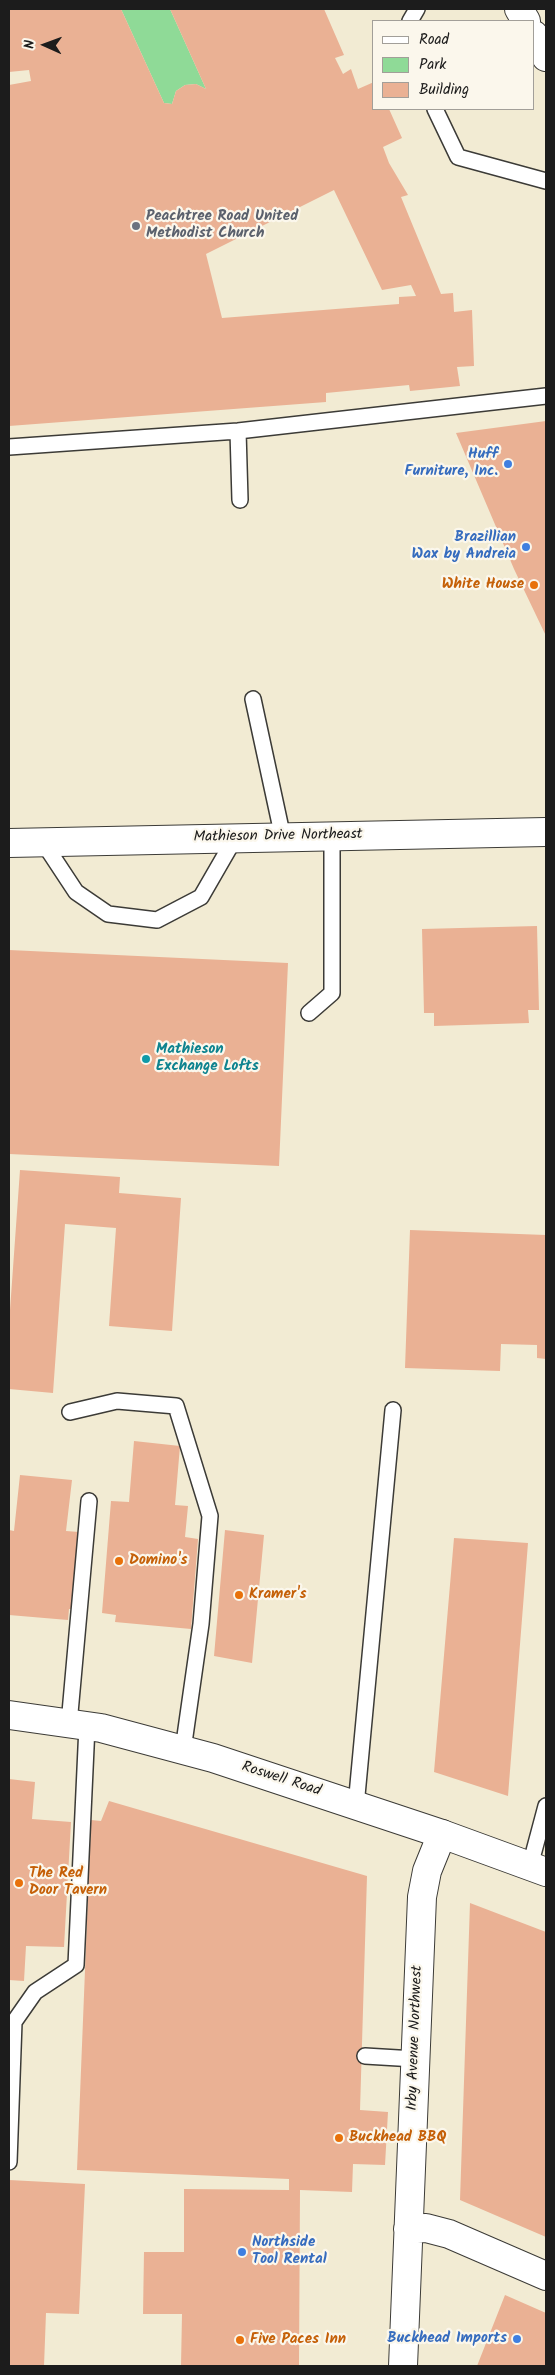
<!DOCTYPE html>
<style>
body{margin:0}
#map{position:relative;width:555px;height:2375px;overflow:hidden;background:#f2ebd3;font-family:Kalam,sans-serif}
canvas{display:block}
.frame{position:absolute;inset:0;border:10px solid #1c1c1c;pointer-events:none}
.legend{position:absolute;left:372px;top:20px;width:162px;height:90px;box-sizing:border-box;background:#fbf7ec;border:1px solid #a29f99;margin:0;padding:6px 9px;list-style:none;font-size:15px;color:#1c1c1c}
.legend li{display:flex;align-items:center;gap:10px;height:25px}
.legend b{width:25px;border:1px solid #a29f99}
.north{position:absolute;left:20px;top:20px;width:50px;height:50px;-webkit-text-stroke:4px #fbf7ec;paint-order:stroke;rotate:272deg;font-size:14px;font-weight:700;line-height:20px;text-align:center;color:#1c1c1c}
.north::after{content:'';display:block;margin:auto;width:18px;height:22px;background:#1c1c1c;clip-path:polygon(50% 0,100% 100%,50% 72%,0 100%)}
</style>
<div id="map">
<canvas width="555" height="2375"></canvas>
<div class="frame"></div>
<ul class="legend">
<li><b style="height:6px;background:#fff"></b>Road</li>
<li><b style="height:14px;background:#8fda97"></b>Park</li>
<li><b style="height:14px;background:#eab194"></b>Building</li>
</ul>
<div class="north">N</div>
</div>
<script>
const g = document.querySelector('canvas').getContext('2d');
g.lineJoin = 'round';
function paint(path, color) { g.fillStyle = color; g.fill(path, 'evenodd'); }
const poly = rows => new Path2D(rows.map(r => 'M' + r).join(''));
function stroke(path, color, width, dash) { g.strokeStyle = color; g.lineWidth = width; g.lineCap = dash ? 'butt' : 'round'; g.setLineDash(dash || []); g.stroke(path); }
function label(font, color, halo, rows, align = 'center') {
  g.font = font + ' Kalam,sans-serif'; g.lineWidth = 4.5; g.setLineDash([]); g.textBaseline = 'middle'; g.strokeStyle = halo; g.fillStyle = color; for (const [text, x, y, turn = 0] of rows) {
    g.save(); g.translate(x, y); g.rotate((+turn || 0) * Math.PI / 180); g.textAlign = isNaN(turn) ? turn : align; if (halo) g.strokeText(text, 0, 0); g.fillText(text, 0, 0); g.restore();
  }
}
paint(poly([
 [121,9,170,9,206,89,196,84,185,85,176,91,172,104,164,103]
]), '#8fda97');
paint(poly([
 [9,9,121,9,164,103,172,104,176,91,185,85,196,84,206,89,170,9,324,9,344,55,335,58,343,74,351,69,358,89,374,82,374,109,389,109,402,138,383,147,389,163,408,195,401,197,441,294,453,293,454,312,472,310,474,366,457,367,460,386,410,391,409,385,326,393,326,402,9,426,9,85,31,81,29,70,9,72],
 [334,190,382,290,411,285,416,296,399,297,399,304,222,318,206,254],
 [546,421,546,636,514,569,456,433],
 [537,926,539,1010,528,1010,529,1023,434,1026,434,1013,424,1013,422,929],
 [9,950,288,963,279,1166,9,1154],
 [20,1170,120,1177,119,1193,181,1198,172,1331,109,1326,116,1228,65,1224,53,1393,9,1389,9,1324],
 [410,1230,546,1235,546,1359,537,1358,537,1345,501,1344,500,1371,405,1368],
 [134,1441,180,1446,175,1505,188,1506,185,1537,198,1539,191,1629,115,1622,116,1615,102,1613,111,1501,129,1502],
 [20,1475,72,1480,66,1531,79,1532,72,1609,69,1609,68,1620,9,1615,9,1530,14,1531],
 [225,1530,264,1535,252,1663,214,1656],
 [454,1538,528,1543,508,1796,434,1772],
 [9,1779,35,1782,32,1819,71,1822,64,1947,26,1946,24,1981,9,1980],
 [109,1801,367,1876,360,2110,388,2112,385,2165,353,2164,352,2192,300,2190,299,2366,181,2366,182,2314,143,2314,144,2252,184,2252,184,2189,289,2190,289,2179,77,2170,91,1820,101,1821],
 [470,1903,546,1932,546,2237,460,2200],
 [9,2180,85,2184,79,2314,46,2313,44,2366,9,2366],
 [505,2295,546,2313,546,2366,477,2366]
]), '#eab194');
const lane = poly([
 [410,21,417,9],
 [435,109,458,157,546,181],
 [238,431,240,500],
 [9,447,238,431,546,396],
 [253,699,283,838],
 [43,842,76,892,108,914,157,920,201,897,235,838],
 [309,1013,332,993,332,836],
 [70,1412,117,1401,176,1406,210,1516,201,1624,183,1750],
 [69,1724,89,1501],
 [356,1806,393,1410],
 [530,1866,546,1806],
 [365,2056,415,2059],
 [9,2162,14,2022,35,1992,76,1965,87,1726]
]);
const street = poly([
 [9,843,546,832],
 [408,2229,426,2228,449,2234,546,2276],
 [403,2366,422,1897,427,1871,442,1834]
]);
const primary = poly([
 [9,1715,101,1728,213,1758,442,1834,546,1872]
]);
const highway = poly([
 [519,9,526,21],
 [534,35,546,57]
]);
stroke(lane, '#3c3b37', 18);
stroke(street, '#3c3b37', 30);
stroke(primary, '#3c3b37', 30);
stroke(highway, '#3c3b37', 30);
stroke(lane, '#fff', 15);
stroke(street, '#fff', 28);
stroke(primary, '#fff', 28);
stroke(highway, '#fff', 28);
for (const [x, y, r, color] of [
 [136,226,5,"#6b7280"],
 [508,464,5,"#3f7fe0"],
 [526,547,5,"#3f7fe0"],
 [534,585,5,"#e8710a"],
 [146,1059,5,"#0f9aa8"],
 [119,1561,5,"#e8710a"],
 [239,1595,5,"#e8710a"],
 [19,1883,5,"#e8710a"],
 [339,2138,5,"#e8710a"],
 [242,2252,5,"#3f7fe0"],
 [517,2339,5,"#3f7fe0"],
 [240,2340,5,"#e8710a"]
]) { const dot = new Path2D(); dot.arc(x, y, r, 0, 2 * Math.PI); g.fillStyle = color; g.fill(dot); stroke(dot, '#fbf7ec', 2); }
label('bold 15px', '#5b616d', '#fbf7ec', [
 ["Peachtree Road United",146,217],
 ["Methodist Church",146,234]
], 'left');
label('bold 15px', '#366cbe', '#fbf7ec', [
 ["Huff",498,455],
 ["Furniture, Inc.",498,472],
 ["Brazillian",516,538],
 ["Wax by Andreia",516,555],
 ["Northside",252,2243,"left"],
 ["Tool Rental",252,2260,"left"],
 ["Buckhead Imports",507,2339]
], 'right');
label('bold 15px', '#c56008', '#fbf7ec', [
 ["White House",524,585,"right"],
 ["Domino's",129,1561],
 ["Kramer's",249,1595],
 ["The Red",29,1874],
 ["Door Tavern",29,1891],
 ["Buckhead BBQ",349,2138],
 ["Five Paces Inn",250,2340]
], 'left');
label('15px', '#1c1c1c', '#fbf7ec', [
 ["Mathieson Drive Northeast",278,837,-1],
 ["Roswell Road",281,1780,18],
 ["Irby Avenue Northwest",416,2038,-88]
]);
label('bold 15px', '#0d838f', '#fbf7ec', [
 ["Mathieson",156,1050],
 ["Exchange Lofts",156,1067]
], 'left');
</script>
